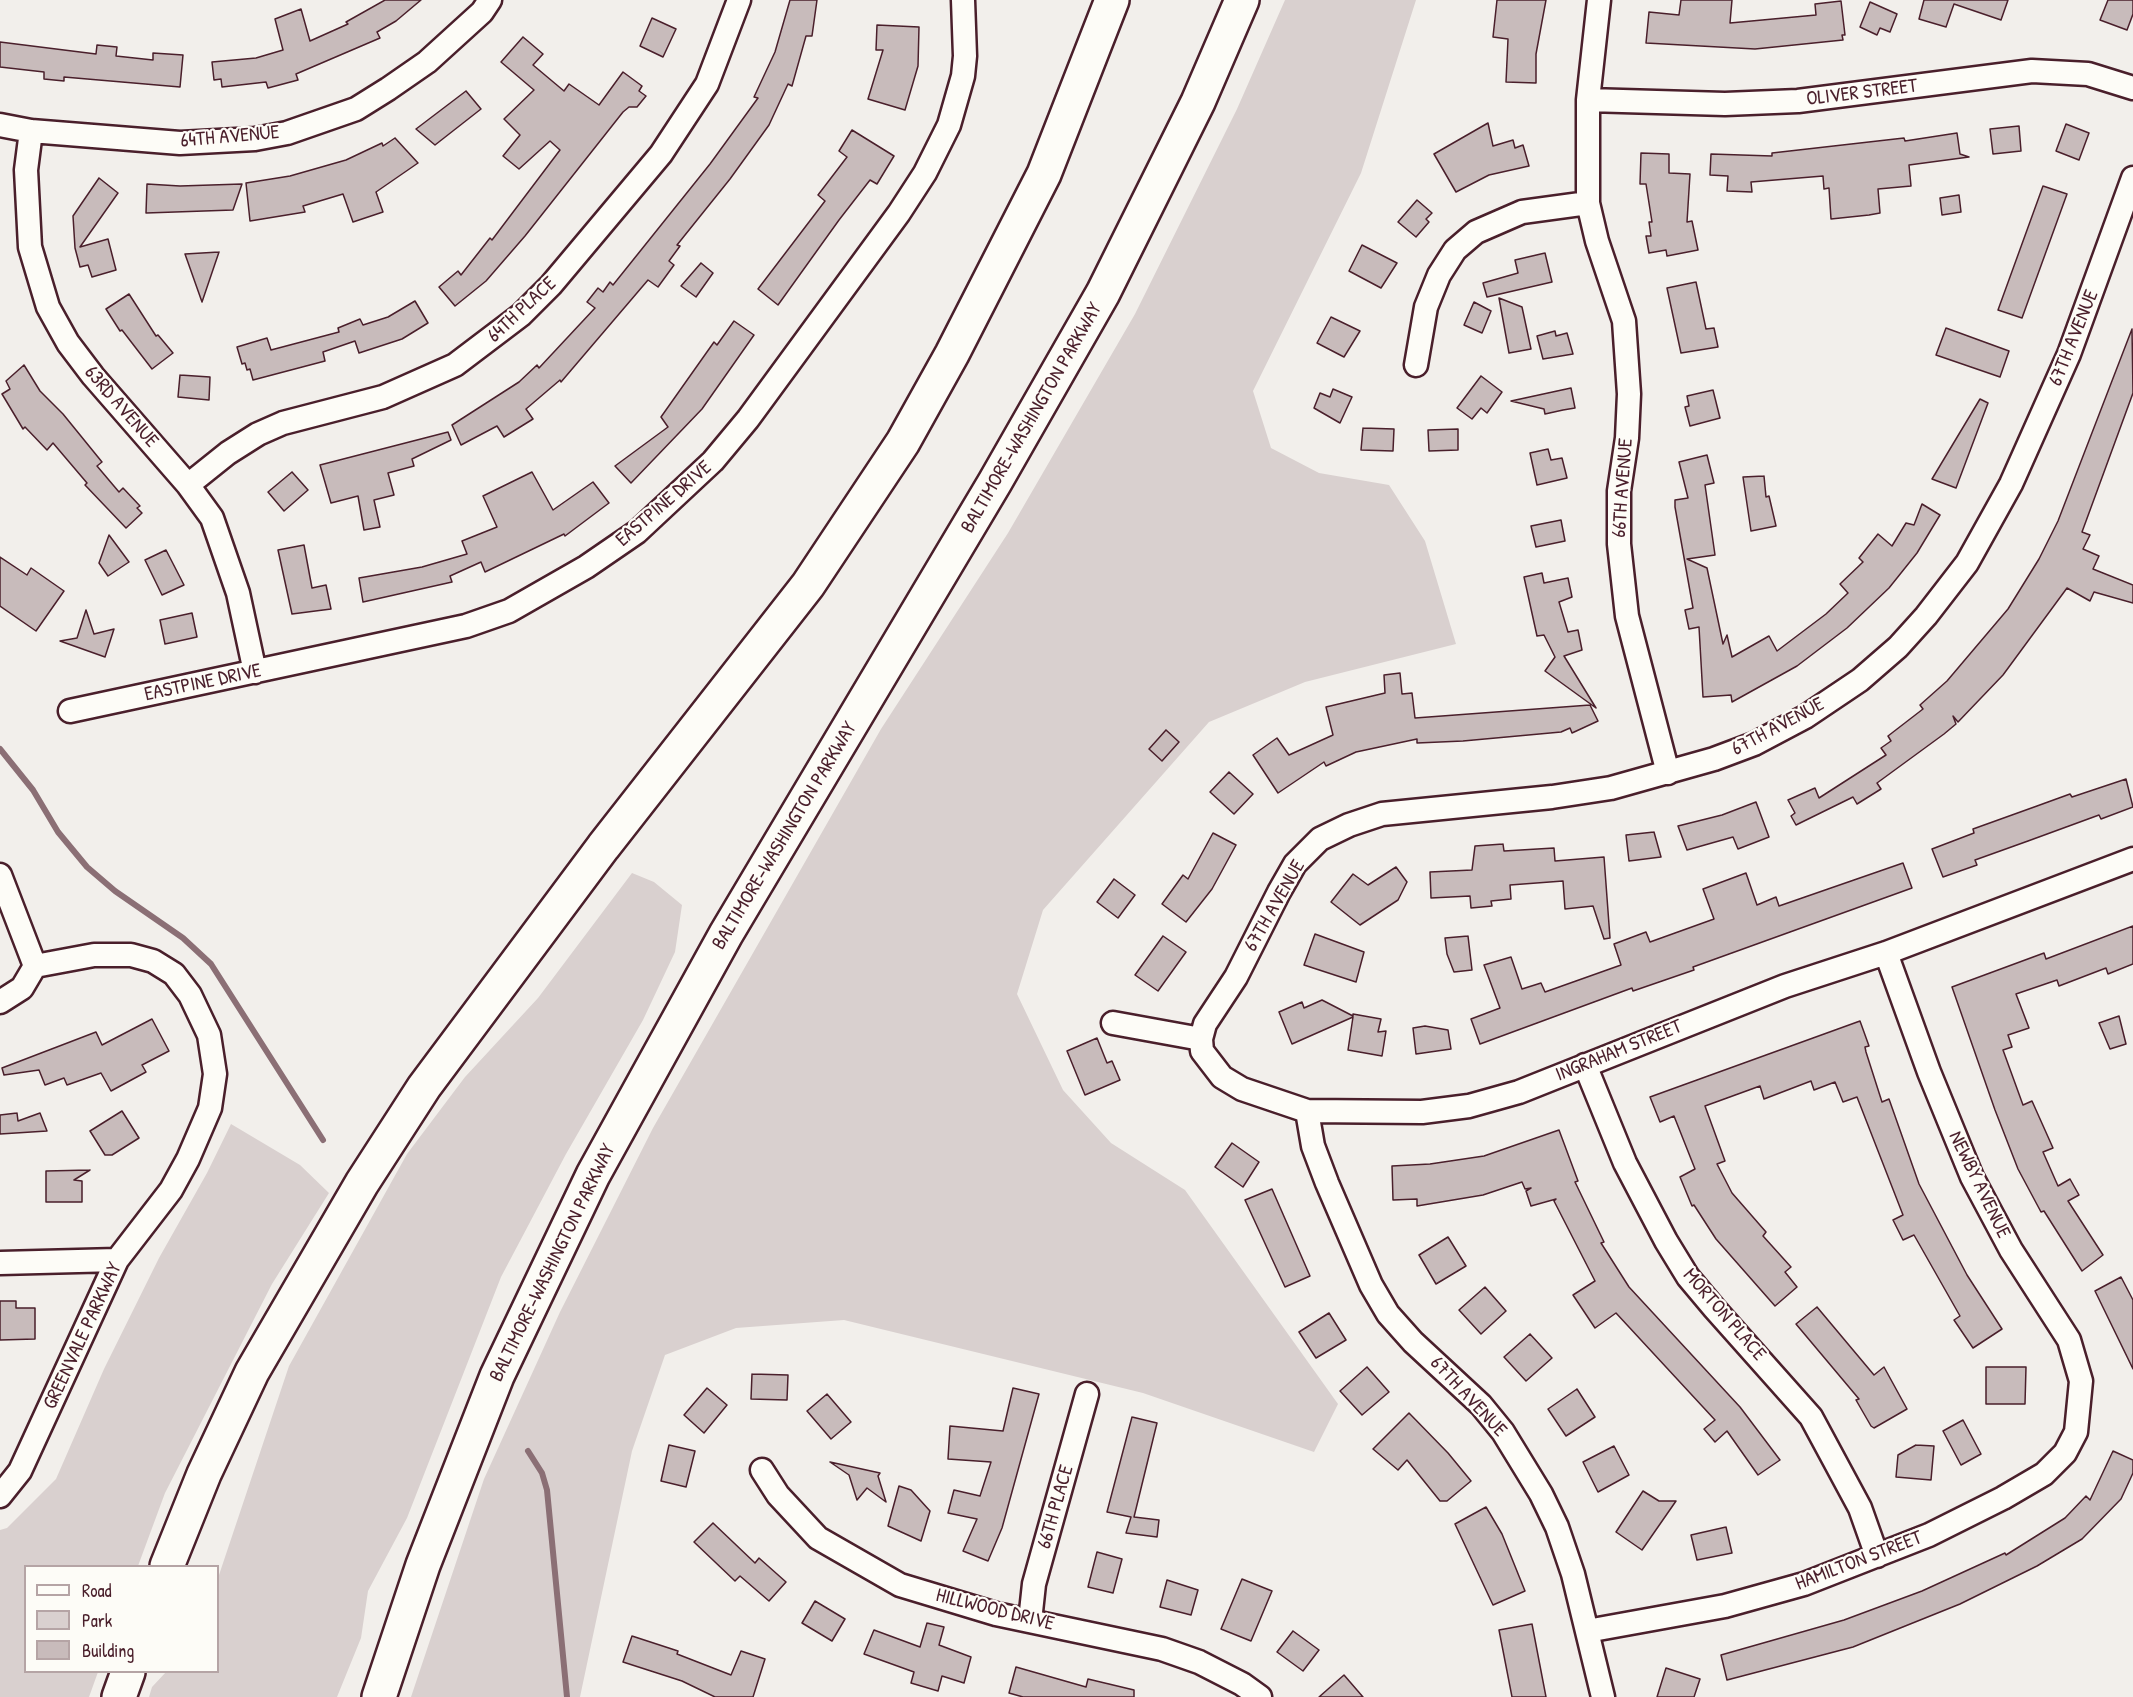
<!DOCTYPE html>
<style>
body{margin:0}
#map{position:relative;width:2133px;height:1697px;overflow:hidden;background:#f2efeb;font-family:"Patrick Hand",sans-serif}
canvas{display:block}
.legend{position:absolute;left:24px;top:1565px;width:195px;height:108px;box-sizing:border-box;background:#fdfcf7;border:2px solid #b5a4a5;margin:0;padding:8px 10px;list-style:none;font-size:18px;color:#4a1f2b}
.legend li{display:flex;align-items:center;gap:12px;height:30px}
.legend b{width:30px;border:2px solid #b5a4a5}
</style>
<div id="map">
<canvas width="2133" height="1697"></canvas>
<ul class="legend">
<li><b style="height:8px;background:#fdfcf7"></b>Road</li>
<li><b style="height:16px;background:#d9d0cf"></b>Park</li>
<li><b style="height:16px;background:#c8bbbb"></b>Building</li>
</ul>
</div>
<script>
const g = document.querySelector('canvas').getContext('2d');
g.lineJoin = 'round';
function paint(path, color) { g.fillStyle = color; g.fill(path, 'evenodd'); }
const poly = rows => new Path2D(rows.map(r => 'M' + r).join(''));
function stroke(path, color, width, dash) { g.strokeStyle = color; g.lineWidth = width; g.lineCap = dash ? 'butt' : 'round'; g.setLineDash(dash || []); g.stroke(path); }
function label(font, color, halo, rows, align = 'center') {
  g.font = font + ' "Patrick Hand",sans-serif'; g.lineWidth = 4.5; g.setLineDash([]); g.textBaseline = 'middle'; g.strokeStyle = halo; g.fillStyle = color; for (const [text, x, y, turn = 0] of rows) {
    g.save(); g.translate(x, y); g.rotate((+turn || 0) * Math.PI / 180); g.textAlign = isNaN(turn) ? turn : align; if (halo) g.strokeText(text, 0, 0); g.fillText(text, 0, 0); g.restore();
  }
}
paint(poly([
 [1285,0,1416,0,1361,173,1253,391,1271,448,1319,473,1389,485,1425,541,1456,644,1305,682,1209,722,1043,910,1017,994,1063,1090,1111,1143,1185,1190,1338,1404,1314,1452,1143,1393,844,1320,736,1328,665,1355,632,1451,580,1697,411,1697,484,1479,560,1312,653,1128,881,729,1008,533,1135,314,1237,109],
 [632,873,654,882,682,905,675,952,643,1020,566,1154,501,1277,407,1518,368,1591,361,1638,337,1697,149,1697,152,1687,166,1672,218,1672,218,1578,289,1366,407,1154,465,1077,538,998],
 [231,1124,300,1165,329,1193,272,1284,165,1493,138,1566,26,1566,26,1672,98,1672,89,1697,0,1697,0,1530,7,1528,56,1479,104,1369,159,1258,207,1173]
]), '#d9d0cf');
stroke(poly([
 [0,749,33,790,58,832,87,867,115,891,183,938,211,964,323,1140],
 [528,1451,542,1473,547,1490,567,1697]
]), '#8b6f75', 6);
const building = poly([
 [385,0,421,0,396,21,377,32,380,38,296,74,298,80,268,88,266,82,222,87,221,79,214,80,212,62,256,58,283,50,275,19,301,9,310,41,348,24,346,22,385,0],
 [790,0,817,0,812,36,806,36,792,86,788,84,769,125,730,179,677,245,680,246,669,261,674,265,658,287,648,280,561,382,560,380,526,409,533,419,504,437,497,426,461,445,452,425,519,382,537,365,539,368,595,308,587,302,598,288,603,292,610,282,613,285,710,164,758,98,754,97,775,52,790,0],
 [1497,0,1546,0,1536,54,1536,83,1506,82,1508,39,1493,37,1497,0],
 [1681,0,1732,0,1730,23,1816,15,1815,4,1841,1,1845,35,1842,35,1843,40,1755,49,1646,43,1649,12,1679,15,1681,0],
 [1924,0,2008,0,2001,20,1954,4,1946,27,1919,19,1924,0],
 [2108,0,2133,0,2133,14,2127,30,2100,20,2108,0],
 [1870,2,1897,14,1890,32,1880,28,1877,35,1860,27,1870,2],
 [652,18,676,29,663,57,640,46,652,18],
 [877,25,919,27,918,66,905,110,868,99,883,50,876,50,877,25],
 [523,37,543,54,533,65,564,91,569,84,599,105,623,72,642,86,639,91,646,96,637,107,629,107,623,112,525,236,486,281,455,306,439,287,458,271,461,275,490,238,492,240,560,150,550,141,519,169,503,156,520,135,504,119,534,90,501,62,523,37],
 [0,42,96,54,97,45,117,47,116,56,153,60,153,53,183,55,180,87,64,77,64,81,44,79,44,72,0,67,0,42],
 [466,91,481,109,435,145,416,129,466,91],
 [1488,123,1493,146,1513,140,1515,148,1523,145,1529,166,1489,175,1456,192,1434,154,1488,123],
 [2066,124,2089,133,2079,160,2056,151,2066,124],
 [2019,126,2021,151,1993,154,1990,129,2019,126],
 [852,130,894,156,877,184,870,180,839,220,778,305,758,289,825,201,818,195,847,157,839,151,852,130],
 [1957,133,1960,154,1969,157,1909,165,1911,186,1878,189,1880,213,1869,215,1831,219,1829,188,1824,189,1823,176,1751,182,1752,192,1727,191,1728,176,1710,175,1711,154,1772,156,1772,153,1904,138,1905,141,1957,133],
 [395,138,418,163,376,192,383,212,353,222,343,194,303,206,305,212,250,221,246,183,290,176,346,160,382,143,383,146,395,138],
 [1641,153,1669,154,1669,173,1690,174,1687,222,1692,221,1698,250,1667,256,1666,250,1649,253,1646,236,1651,236,1649,222,1652,222,1646,184,1640,184,1641,153],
 [99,178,118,193,80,247,108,239,116,270,92,277,88,265,80,267,75,248,73,216,99,178],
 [147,184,180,186,242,184,233,210,146,213,147,184],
 [2043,186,2067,194,2022,318,1998,310,2043,186],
 [1959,195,1961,212,1942,215,1940,198,1959,195],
 [1417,200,1432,213,1426,219,1429,222,1416,237,1398,222,1417,200],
 [1362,245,1397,263,1381,288,1349,271,1362,245],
 [219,252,202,302,185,254,219,252],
 [1545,253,1552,282,1487,297,1483,283,1518,273,1515,260,1545,253],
 [701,263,713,273,696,297,681,286,701,263],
 [1696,282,1706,329,1714,328,1718,347,1681,353,1667,288,1696,282],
 [129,294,156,336,158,335,173,353,152,369,122,330,120,331,106,309,129,294],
 [1499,298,1522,307,1531,349,1509,353,1499,298],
 [415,301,428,323,402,339,359,353,355,341,323,352,325,361,253,380,250,369,247,370,245,363,242,364,237,347,267,338,271,350,339,332,338,328,360,319,363,325,388,317,415,301],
 [1474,302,1491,311,1482,333,1464,325,1474,302],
 [1331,317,1360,331,1344,357,1317,343,1331,317],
 [734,321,754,335,702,409,631,483,615,466,668,427,661,417,714,342,717,345,734,321],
 [1946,328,2009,351,2000,377,1936,355,1946,328],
 [2132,329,2133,393,2082,532,2090,535,2083,549,2099,556,2093,569,2133,585,2133,603,2094,592,2090,601,2067,588,2003,675,1958,722,1953,716,1956,724,1944,734,1877,783,1881,789,1857,804,1853,797,1796,825,1791,816,1795,813,1788,800,1815,788,1819,798,1886,755,1881,748,1891,741,1888,736,1923,709,1920,705,1947,681,2008,609,2039,559,2058,521,2132,329],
 [1555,331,1556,336,1567,333,1573,354,1543,359,1537,336,1555,331],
 [24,365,40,391,63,414,102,462,97,466,119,492,123,488,140,506,137,508,142,513,126,528,85,485,87,483,53,443,47,450,25,427,23,429,2,394,10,389,6,381,24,365],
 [180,375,210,377,209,400,178,397,180,375],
 [1481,376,1502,392,1487,413,1481,408,1472,419,1457,408,1481,376],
 [1571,388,1575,408,1563,410,1545,414,1544,409,1511,401,1571,388],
 [1333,389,1352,397,1340,423,1314,408,1320,393,1330,397,1333,389],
 [1713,390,1720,418,1690,426,1685,407,1689,406,1687,396,1713,390],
 [1980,399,1988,403,1956,488,1932,479,1980,399],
 [1363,428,1394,429,1393,451,1361,450,1363,428],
 [1458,429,1458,450,1429,451,1428,430,1458,429],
 [448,432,451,440,412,459,414,466,388,473,394,495,374,500,380,527,364,530,358,496,331,503,320,465,448,432],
 [1548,449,1551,460,1562,458,1567,478,1537,485,1530,453,1548,449],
 [1707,455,1714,483,1705,485,1715,555,1687,559,1707,568,1723,644,1727,635,1732,657,1769,636,1777,651,1826,614,1848,593,1840,584,1863,562,1859,558,1878,534,1892,546,1906,523,1914,525,1922,504,1940,515,1917,553,1889,588,1847,628,1797,666,1732,702,1731,695,1703,697,1699,627,1689,629,1685,610,1693,608,1675,507,1675,500,1688,498,1679,462,1707,455],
 [292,472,308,490,284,511,268,492,292,472],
 [532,472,553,510,593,482,609,503,565,536,564,534,485,572,481,562,450,576,452,582,363,602,359,578,422,567,467,554,462,541,497,527,483,496,532,472],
 [1764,476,1766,497,1769,496,1776,526,1751,531,1743,477,1764,476],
 [1561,520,1565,541,1536,547,1531,526,1561,520],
 [109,535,129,562,108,576,99,563,109,535],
 [304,545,312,588,326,585,331,609,292,614,278,550,304,545],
 [166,550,184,585,162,595,145,560,166,550],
 [0,557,27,575,31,568,64,591,36,631,0,606,0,557],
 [1542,573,1544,583,1568,578,1572,597,1559,602,1568,632,1578,630,1582,650,1564,656,1596,708,1545,671,1555,657,1544,635,1537,636,1524,577,1542,573],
 [86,610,94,634,114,629,105,657,60,641,77,638,86,610],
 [192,613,197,637,165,644,160,620,192,613],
 [1400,673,1402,694,1412,693,1415,718,1590,705,1598,721,1572,733,1570,728,1561,732,1463,741,1417,743,1417,739,1356,752,1326,766,1324,762,1278,793,1253,755,1277,738,1289,755,1333,735,1326,707,1385,693,1384,675,1400,673],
 [1166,730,1179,742,1162,761,1149,749,1166,730],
 [1229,772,1253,794,1234,814,1210,792,1229,772],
 [2126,779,2133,807,2101,819,2099,815,2028,841,1975,860,1977,865,1943,877,1932,849,1974,833,1973,829,2037,806,2070,794,2072,797,2126,779],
 [1756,802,1769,837,1738,849,1733,837,1687,850,1678,826,1722,815,1756,802],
 [1654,832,1661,857,1629,861,1626,835,1654,832],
 [1213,833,1236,845,1212,889,1186,922,1162,904,1183,875,1188,879,1213,833],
 [1503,844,1504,851,1554,848,1555,861,1604,857,1610,938,1604,939,1593,906,1565,909,1563,881,1510,885,1511,899,1491,901,1492,906,1471,908,1470,896,1431,898,1430,872,1472,870,1475,846,1503,844],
 [1903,863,1912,888,1693,967,1694,970,1633,991,1632,988,1480,1044,1471,1019,1500,1008,1484,965,1511,957,1522,989,1541,983,1545,992,1621,965,1614,944,1646,932,1650,942,1714,919,1703,889,1746,873,1757,905,1776,897,1779,906,1903,863],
 [1396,867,1407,882,1398,900,1360,925,1331,902,1353,874,1368,885,1396,867],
 [1114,879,1135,895,1118,918,1097,902,1114,879],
 [2133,926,2133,964,2108,974,2106,968,2059,986,2057,980,2016,994,2029,1028,2008,1035,2012,1047,2003,1050,2023,1105,2032,1101,2053,1148,2043,1152,2058,1186,2070,1179,2079,1195,2068,1201,2103,1255,2082,1271,2044,1211,2041,1212,2018,1169,1995,1110,1952,987,2044,953,2046,959,2133,926],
 [1315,934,1364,952,1356,982,1304,965,1315,934],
 [1163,936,1186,952,1158,991,1135,975,1163,936],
 [1468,936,1472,970,1454,972,1447,954,1445,938,1468,936],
 [1322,1000,1353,1016,1353,1014,1381,1019,1378,1032,1386,1031,1382,1056,1348,1050,1353,1017,1292,1044,1279,1012,1302,1002,1304,1008,1322,1000],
 [2119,1016,2126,1044,2110,1049,2099,1023,2119,1016],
 [152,1019,169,1051,142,1065,146,1072,111,1091,101,1073,67,1085,64,1078,45,1085,39,1070,4,1075,2,1068,96,1032,102,1045,152,1019],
 [1860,1021,1869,1046,1865,1047,1866,1052,1882,1102,1889,1099,1919,1184,1967,1275,2002,1329,1973,1348,1954,1320,1960,1316,1914,1235,1903,1240,1893,1220,1903,1215,1857,1097,1843,1102,1835,1082,1814,1090,1811,1081,1764,1099,1760,1086,1705,1106,1725,1161,1717,1164,1732,1193,1766,1232,1763,1236,1791,1267,1785,1272,1797,1287,1775,1306,1716,1239,1694,1205,1692,1206,1680,1177,1695,1169,1674,1116,1660,1122,1650,1097,1860,1021],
 [1425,1026,1448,1030,1451,1049,1416,1054,1413,1028,1425,1026],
 [1097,1038,1107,1063,1112,1061,1120,1080,1085,1095,1067,1051,1097,1038],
 [122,1111,139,1138,112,1155,105,1155,90,1131,122,1111],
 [17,1113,18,1121,40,1113,47,1131,0,1134,0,1115,17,1113],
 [1559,1130,1578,1181,1575,1182,1604,1242,1601,1243,1629,1287,1740,1407,1780,1460,1758,1475,1727,1431,1715,1442,1704,1429,1715,1420,1616,1313,1595,1328,1573,1295,1595,1281,1554,1201,1556,1199,1531,1206,1526,1191,1531,1188,1525,1189,1522,1182,1483,1195,1417,1206,1417,1199,1393,1200,1392,1166,1430,1164,1484,1156,1559,1130],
 [1232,1143,1259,1162,1243,1187,1215,1167,1232,1143],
 [90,1170,74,1180,82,1181,82,1202,46,1202,46,1171,90,1170],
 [1272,1189,1310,1276,1285,1287,1245,1200,1272,1189],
 [1448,1237,1466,1266,1436,1284,1419,1255,1448,1237],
 [2121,1277,2133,1300,2133,1369,2095,1291,2121,1277],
 [1485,1287,1506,1311,1481,1334,1459,1310,1485,1287],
 [0,1301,16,1301,16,1308,35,1308,35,1339,0,1340,0,1301],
 [1817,1307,1874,1375,1884,1367,1907,1409,1874,1428,1871,1426,1856,1400,1859,1399,1796,1324,1817,1307],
 [1329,1313,1346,1340,1316,1358,1299,1332,1329,1313],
 [1530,1334,1552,1358,1526,1381,1504,1357,1530,1334],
 [1367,1367,1389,1392,1362,1415,1340,1391,1367,1367],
 [1986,1367,2026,1367,2025,1404,1986,1404,1986,1367],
 [752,1374,788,1375,787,1400,751,1399,752,1374],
 [707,1388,727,1405,704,1433,684,1415,707,1388],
 [1013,1388,1039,1394,1002,1528,988,1561,963,1551,977,1519,948,1513,954,1490,980,1496,991,1462,948,1459,950,1426,1003,1431,1013,1388],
 [1577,1389,1595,1417,1566,1436,1548,1409,1577,1389],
 [827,1394,851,1422,831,1439,807,1411,827,1394],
 [1409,1413,1448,1453,1471,1481,1447,1501,1440,1501,1407,1460,1398,1470,1373,1449,1409,1413],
 [1132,1417,1157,1423,1134,1517,1159,1520,1157,1537,1126,1533,1131,1517,1107,1512,1132,1417],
 [1963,1420,1981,1454,1961,1465,1943,1431,1963,1420],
 [669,1445,695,1451,686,1487,661,1481,669,1445],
 [1916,1445,1934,1446,1931,1480,1896,1477,1898,1455,1916,1445],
 [1614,1446,1629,1475,1598,1492,1583,1462,1614,1446],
 [2113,1451,2133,1460,2133,1473,2121,1499,2082,1539,2037,1566,1960,1604,1853,1647,1727,1680,1721,1655,1844,1620,1922,1591,2005,1553,2006,1555,2065,1518,2086,1496,2090,1500,2113,1451],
 [830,1462,880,1473,878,1476,886,1502,867,1488,857,1500,849,1475,830,1462],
 [899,1486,911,1490,930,1511,921,1541,888,1526,899,1486],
 [1643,1491,1659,1501,1676,1501,1642,1550,1616,1532,1643,1491],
 [1486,1507,1502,1534,1525,1591,1493,1605,1455,1524,1486,1507],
 [713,1523,755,1563,759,1558,786,1582,769,1601,740,1576,735,1581,694,1542,713,1523],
 [1726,1527,1732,1553,1697,1560,1691,1535,1726,1527],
 [1097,1552,1122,1559,1113,1593,1088,1587,1097,1552],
 [1242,1579,1272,1591,1251,1641,1221,1629,1242,1579],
 [1167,1580,1198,1590,1191,1615,1160,1607,1167,1580],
 [815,1601,845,1619,832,1641,802,1623,815,1601],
 [927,1623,944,1627,939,1645,971,1657,964,1683,942,1676,938,1691,911,1683,914,1672,864,1654,874,1630,920,1647,927,1623],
 [1532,1624,1546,1697,1512,1697,1499,1630,1532,1624],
 [1293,1631,1319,1650,1303,1671,1277,1652,1293,1631],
 [632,1636,678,1651,677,1654,731,1675,741,1651,765,1659,753,1697,715,1697,682,1681,623,1662,632,1636],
 [1016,1667,1086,1687,1088,1679,1134,1690,1134,1697,1023,1697,1009,1693,1016,1667],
 [1666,1668,1700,1679,1694,1697,1657,1697,1666,1668],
 [1344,1675,1363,1697,1319,1697,1344,1675]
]);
paint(building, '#c8bbbb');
stroke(building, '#4a1f2b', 1.5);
const minor = poly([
 [1599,0,1588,100,1588,203,1597,241,1624,321,1629,394,1627,438,1619,491,1619,544,1627,616,1668,773],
 [1588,100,1725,104,1798,101,2032,71,2088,74,2133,88],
 [0,125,31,131,180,143,255,139,287,133,356,109,388,89,427,62,482,12,490,0],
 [31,131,26,170,30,247,48,307,68,343,93,376,188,485,212,518,238,593,255,672],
 [2133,178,2069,354,2011,484,1967,563,1926,616,1898,647,1860,680,1805,717,1754,744,1714,759,1611,788,1552,797,1382,814,1349,825,1320,839,1295,864,1279,892,1236,977,1205,1024,1201,1039,1202,1051,1222,1077,1242,1089,1307,1111,1422,1112,1469,1106,1519,1092,1785,986,1886,953,2133,859],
 [1416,365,1426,307,1439,275,1455,250,1476,232,1522,212,1588,203],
 [188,485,228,453,258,434,283,423,383,397,455,365,521,315,551,285,661,154,707,84,739,0],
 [70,711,466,626,509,611,586,567,637,532,713,461,748,419,899,213,925,173,949,125,963,76,965,56,963,0],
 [0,875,35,966],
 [0,1002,22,988,35,966,94,955,131,955,153,961,174,974,190,995,209,1035,215,1074,210,1108,188,1159,171,1190,117,1260,20,1471,0,1496],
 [1113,1023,1201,1039],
 [1585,1065,1625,1163,1666,1241,1688,1277,1714,1308,1811,1417,1860,1508,1877,1556],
 [1307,1111,1313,1146,1327,1183,1371,1285,1388,1314,1413,1342,1481,1405,1503,1432,1541,1494,1557,1527,1573,1574,1603,1697],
 [0,1263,117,1260],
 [762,1470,778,1495,818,1538,900,1585,996,1614,1162,1649,1199,1662,1242,1684,1260,1697],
 [1030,1621,1034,1584,1087,1394],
 [1587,1631,1725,1606,1804,1584,1929,1535,2003,1498,2044,1474,2065,1453,2076,1432,2081,1381,2069,1340,2011,1250,1972,1177,1929,1072,1886,953]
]);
const motorway = poly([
 [167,1566,204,1474,252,1372,362,1183,424,1087,603,847,808,585,903,442,952,354,1044,174,1112,0],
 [119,1697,128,1672],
 [379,1697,423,1565,497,1376,593,1175,726,934,995,482,1103,293,1198,102,1242,0]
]);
stroke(minor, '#4a1f2b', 27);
stroke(motorway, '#4a1f2b', 38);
stroke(minor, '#fdfcf7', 22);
stroke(motorway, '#fdfcf7', 33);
label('20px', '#4a1f2b', '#fdfcf7', [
 ["OLIVER STREET",1862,93,-7],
 ["64TH AVENUE",230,137,-5],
 ["64TH PLACE",522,310,-43],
 ["67TH AVENUE",2074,338,-68],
 ["63RD AVENUE",121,407,49],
 ["BALTIMORE-WASHINGTON PARKWAY",1032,418,-60],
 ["66TH AVENUE",1623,488,-86],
 ["EASTPINE DRIVE",664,504,-41],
 ["EASTPINE DRIVE",203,683,-12],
 ["67TH AVENUE",1778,727,-28],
 ["BALTIMORE-WASHINGTON PARKWAY",785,836,-59],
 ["67TH AVENUE",1275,906,-60],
 ["INGRAHAM STREET",1619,1051,-22],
 ["NEWBY AVENUE",1979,1185,64],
 ["BALTIMORE-WASHINGTON PARKWAY",553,1263,-64],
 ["MORTON PLACE",1724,1315,49],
 ["GREENVALE PARKWAY",83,1336,-65],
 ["67TH AVENUE",1468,1397,47],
 ["66TH PLACE",1056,1507,-74],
 ["HAMILTON STREET",1859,1561,-21],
 ["HILLWOOD DRIVE",995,1610,14]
]);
</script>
